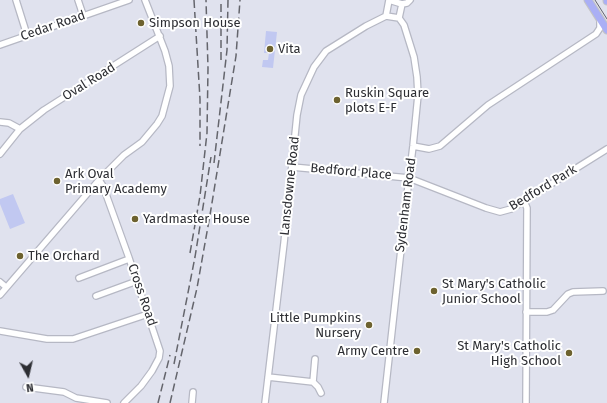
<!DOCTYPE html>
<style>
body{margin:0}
#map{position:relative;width:607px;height:403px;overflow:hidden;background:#e0e2ee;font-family:"Fira Sans",sans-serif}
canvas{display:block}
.north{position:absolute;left:8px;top:355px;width:40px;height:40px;-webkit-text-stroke:3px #fff;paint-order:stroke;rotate:172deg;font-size:11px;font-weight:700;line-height:16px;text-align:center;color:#2d2e33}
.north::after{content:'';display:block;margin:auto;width:14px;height:18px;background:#2d2e33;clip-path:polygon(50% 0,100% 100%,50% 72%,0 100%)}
</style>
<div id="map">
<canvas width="607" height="403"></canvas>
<div class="north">N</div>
</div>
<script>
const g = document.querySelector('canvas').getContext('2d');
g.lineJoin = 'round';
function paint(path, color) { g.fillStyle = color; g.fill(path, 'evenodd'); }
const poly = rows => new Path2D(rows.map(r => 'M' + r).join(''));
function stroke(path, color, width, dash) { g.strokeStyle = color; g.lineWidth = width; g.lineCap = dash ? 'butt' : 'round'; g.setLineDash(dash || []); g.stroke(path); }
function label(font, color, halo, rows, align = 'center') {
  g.font = font + ' "Fira Sans",sans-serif'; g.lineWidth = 4; g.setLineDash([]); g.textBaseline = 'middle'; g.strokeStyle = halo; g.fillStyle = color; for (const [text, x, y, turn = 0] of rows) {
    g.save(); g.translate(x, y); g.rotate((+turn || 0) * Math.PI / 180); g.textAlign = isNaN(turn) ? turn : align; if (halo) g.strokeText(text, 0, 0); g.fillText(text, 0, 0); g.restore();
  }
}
paint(poly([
 [266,31,277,32,273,68,262,67,263,60,268,60,269,53,264,53],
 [13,194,25,223,10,229,0,204,0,199]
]), '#c1c8f1');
const minor = poly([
 [16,0,27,35],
 [78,0,83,15],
 [389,0,402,4,407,3,410,0],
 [386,16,389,0],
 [399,18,402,4],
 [0,45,129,0],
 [0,122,9,123,20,129,0,154],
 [20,129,44,110,160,36],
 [413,146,429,149,440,146,488,105,596,34,600,28,600,20],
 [292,167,409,178,486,208,500,212,511,209,607,149],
 [99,180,103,186,129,258,160,351,159,358,152,371,141,386,124,403],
 [524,201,527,208,526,403],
 [79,278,129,259],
 [0,282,6,287],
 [0,295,99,180,124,155,142,142,157,124,162,116,170,86,169,66,165,51,145,0],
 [96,296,137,281],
 [526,312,547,312,553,310,568,294,573,292,603,291],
 [0,331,47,339,73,339,148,314],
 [268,377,313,382,315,359],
 [313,382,318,387,321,393],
 [26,387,64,392,76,398,107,403],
 [192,403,193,392],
 [265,403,284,243,297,115,301,95,314,67,326,51,366,26,386,16,399,18,404,25,414,57,417,77,418,95,413,146,407,195,384,403]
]);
const major = poly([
 [588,0,607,30],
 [607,0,607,1]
]);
stroke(minor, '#b6b8c4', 8);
stroke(major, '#c4c4c6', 9);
stroke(minor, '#fff', 5.5);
stroke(major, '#aaaff5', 7);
stroke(poly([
 [595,0,607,19]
]), '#64656c', 1);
stroke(poly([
 [194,0,200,99,200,146],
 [221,60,221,0],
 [214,163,227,50,228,0],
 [190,253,200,196,207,133,208,68,206,0],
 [174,364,195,257,211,157],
 [158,403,170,355],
 [170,403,197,288,210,215,236,56,240,0]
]), '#64656c', 1.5, [8, 4]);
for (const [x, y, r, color] of [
 [141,23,4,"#6d622f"],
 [270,49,4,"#6d622f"],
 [337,100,4,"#6d622f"],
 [57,181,4,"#6d622f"],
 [135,219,4,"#6d622f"],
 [20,256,4,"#6d622f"],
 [434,291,4,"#6d622f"],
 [369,325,4,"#6d622f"],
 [417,351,4,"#6d622f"],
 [569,353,4,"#6d622f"]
]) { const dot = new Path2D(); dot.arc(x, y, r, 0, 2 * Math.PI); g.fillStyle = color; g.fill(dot); stroke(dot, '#fff', 1.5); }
label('13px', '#2d2e33', '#fff', [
 ["Simpson House",149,23],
 ["Vita",278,49],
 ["Ruskin Square",345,93],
 ["plots E-F",345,108],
 ["Ark Oval",65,174],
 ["Primary Academy",65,189],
 ["Yardmaster House",143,219],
 ["The Orchard",28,256],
 ["St Mary's Catholic",442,284],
 ["Junior School",442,299],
 ["Little Pumpkins",361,318,"right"],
 ["Nursery",361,333,"right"],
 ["St Mary's Catholic",561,346,"right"],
 ["High School",561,361,"right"],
 ["Army Centre",409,351,"right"]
], 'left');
label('13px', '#2d2e33', '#fff', [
 ["Cedar Road",53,26,-19],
 ["Oval Road",89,82,-32],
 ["Bedford Place",351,172,5],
 ["Lansdowne Road",290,186,-84],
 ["Bedford Park",543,188,-31],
 ["Sydenham Road",406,205,-83],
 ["Cross Road",142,295,71]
]);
</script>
